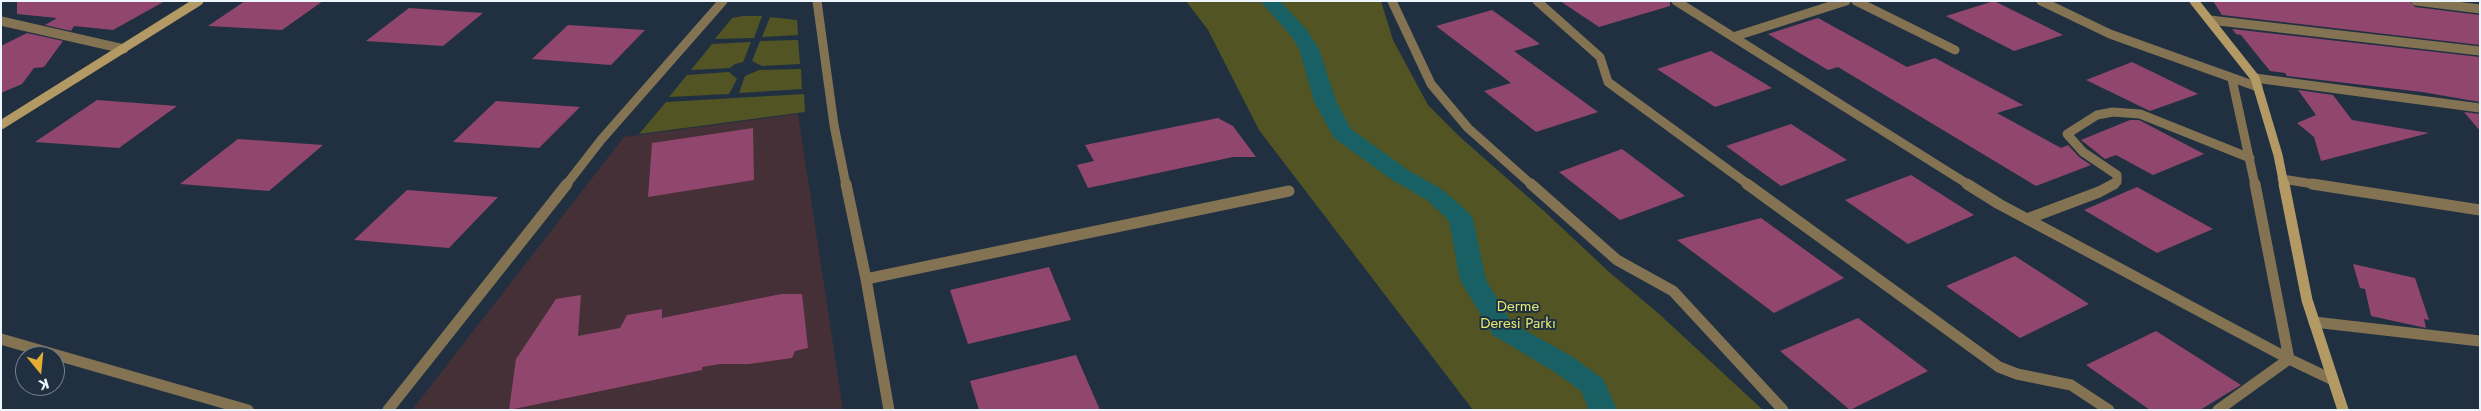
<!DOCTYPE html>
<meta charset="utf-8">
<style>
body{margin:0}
#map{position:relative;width:2481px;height:411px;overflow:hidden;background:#203041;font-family:Jost,sans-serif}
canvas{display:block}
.frame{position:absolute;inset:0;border:2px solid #edf5fe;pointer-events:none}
.north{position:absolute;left:15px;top:346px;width:50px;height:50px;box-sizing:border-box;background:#203041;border:1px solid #727f8d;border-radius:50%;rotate:163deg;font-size:14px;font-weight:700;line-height:20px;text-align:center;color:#edf5fe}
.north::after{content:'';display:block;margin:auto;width:18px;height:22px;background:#e4ae35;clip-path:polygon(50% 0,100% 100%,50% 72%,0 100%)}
</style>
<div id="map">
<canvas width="2481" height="411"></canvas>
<div class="frame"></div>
<div class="north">K</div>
</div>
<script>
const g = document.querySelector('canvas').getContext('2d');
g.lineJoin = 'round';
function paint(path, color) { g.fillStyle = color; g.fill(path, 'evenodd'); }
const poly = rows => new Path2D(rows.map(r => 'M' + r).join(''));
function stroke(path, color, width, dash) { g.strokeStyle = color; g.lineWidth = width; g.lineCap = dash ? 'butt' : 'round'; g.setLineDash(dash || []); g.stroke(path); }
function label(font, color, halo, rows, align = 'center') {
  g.font = font + ' Jost,sans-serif'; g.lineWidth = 4; g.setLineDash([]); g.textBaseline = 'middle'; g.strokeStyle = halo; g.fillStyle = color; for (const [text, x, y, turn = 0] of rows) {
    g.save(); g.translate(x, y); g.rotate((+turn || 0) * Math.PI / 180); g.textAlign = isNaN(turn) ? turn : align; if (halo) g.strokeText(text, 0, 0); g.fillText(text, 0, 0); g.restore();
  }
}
paint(poly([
 [798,114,843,410,412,410,624,137]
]), '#443036');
paint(poly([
 [1186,1,1381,1,1393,40,1428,105,1460,137,1544,211,1608,271,1658,313,1763,410,1473,410,1259,130,1208,30],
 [743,16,762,16,754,38,715,39,732,18],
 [770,17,797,20,798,35,762,37],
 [798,40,800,64,762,66,752,61,760,41],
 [751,42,743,62,735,64,730,68,691,70,712,44],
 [801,69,802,89,739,93,745,76,759,70],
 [729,72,737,79,729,94,669,97,687,75],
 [804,94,805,112,639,134,666,102]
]), '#525423');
paint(poly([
 [1260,1,1280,1,1307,30,1319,49,1336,101,1351,129,1408,170,1443,190,1470,214,1473,219,1486,280,1512,323,1573,357,1603,379,1617,410,1589,410,1581,391,1553,371,1493,335,1460,280,1449,221,1427,200,1392,180,1334,138,1314,101,1299,49,1292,37,1260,1]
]), '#186064');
paint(poly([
 [17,1,165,1,113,30,74,26,71,31,45,25,57,18,17,14],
 [245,1,323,1,282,30,208,26],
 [1560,1,1670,1,1670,6,1599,27],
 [1994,1,2063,35,2014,51,1946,16],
 [2213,1,2410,1,2415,7,2480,15,2480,45,2222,15],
 [409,8,483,13,443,46,366,41],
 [1492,10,1540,44,1514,51,1598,112,1536,132,1484,91,1511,83,1436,26],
 [1818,18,1907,67,1935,58,2023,105,1997,113,2061,148,2068,145,2079,157,2091,165,2036,186,1838,67,1828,70,1768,34],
 [568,25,645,30,611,65,532,59],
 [2232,29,2480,57,2480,102,2422,92,2287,76,2285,73,2270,71,2241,35,2236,34],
 [27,33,63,41,44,67,34,68,22,84,1,93,1,46],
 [1711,51,1772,88,1715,107,1657,69],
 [2132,62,2198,94,2150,111,2086,80],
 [2298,90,2333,95,2352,120,2429,133,2321,161,2314,137,2297,123,2316,115],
 [97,100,177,106,119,148,35,142],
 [496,101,580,107,539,148,453,142],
 [2464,112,2480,114,2480,131],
 [1218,118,1233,126,1256,157,1233,157,1088,188,1077,165,1094,161,1085,145],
 [2130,120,2139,120,2204,154,2153,175,2116,155,2105,159,2081,140],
 [1791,124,1847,160,1781,186,1726,146],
 [753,128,754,180,648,197,652,143],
 [238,139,323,145,269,191,180,184],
 [1622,149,1685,196,1620,220,1559,172],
 [1911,175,1974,215,1908,244,1845,200],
 [2137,187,2213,229,2157,253,2084,210],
 [407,190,498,197,449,248,354,240],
 [1761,218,1844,278,1774,313,1677,240],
 [2015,256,2089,304,2020,338,1946,286],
 [2353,264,2415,278,2429,320,2424,319,2426,328,2371,316,2365,289,2360,288],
 [1049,267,1071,320,968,344,950,290],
 [781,294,802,294,808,348,795,351,792,358,749,364,720,364,702,367,702,370,509,410,516,359,556,299,581,295,578,336,620,328,627,315,662,309,662,318],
 [1858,318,1928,371,1850,410,1780,351],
 [2156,331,2241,385,2200,410,2150,410,2086,365],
 [1076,355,1100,410,979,410,970,381]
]), '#91466e');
stroke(poly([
 [817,1,834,125,846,185],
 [1392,1,1431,84,1468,128,1532,185],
 [1537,1,1600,57,1608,82,1749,185],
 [1676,1,1969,185],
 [1856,1,1955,50],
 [2041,1,2110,34,2258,87],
 [2416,1,2480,9],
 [2210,20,2480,51],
 [1,21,124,49],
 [1733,37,1846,1],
 [2255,78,2480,108],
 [2232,79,2255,185],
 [2282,179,2320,185],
 [566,185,601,140,723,1],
 [2112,185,2117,182,2117,175,2083,152,2067,134,2097,115,2113,112,2140,114,2250,158]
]), '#837352', 9);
stroke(poly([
 [846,184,866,279,889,410],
 [1531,184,1617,260,1673,291,1783,410],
 [1747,184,1999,367,2017,374,2071,385,2109,410],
 [1967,184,1999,204,2289,359,2333,380],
 [2312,184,2480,210],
 [2027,219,2099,192,2114,184],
 [866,279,1289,191],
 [2314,322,2480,341],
 [1,339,248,410],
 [388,410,567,184],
 [2218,410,2289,359,2255,184]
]), '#837352', 11);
stroke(poly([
 [2194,1,2255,78,2278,155,2284,185],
 [1,125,199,1]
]), '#b39964', 9);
stroke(poly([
 [2284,184,2307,300,2343,410]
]), '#b39964', 11);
label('15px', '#e4e870', '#203041', [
 ["Derme",1518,307],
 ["Deresi Parkı",1518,324]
]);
</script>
